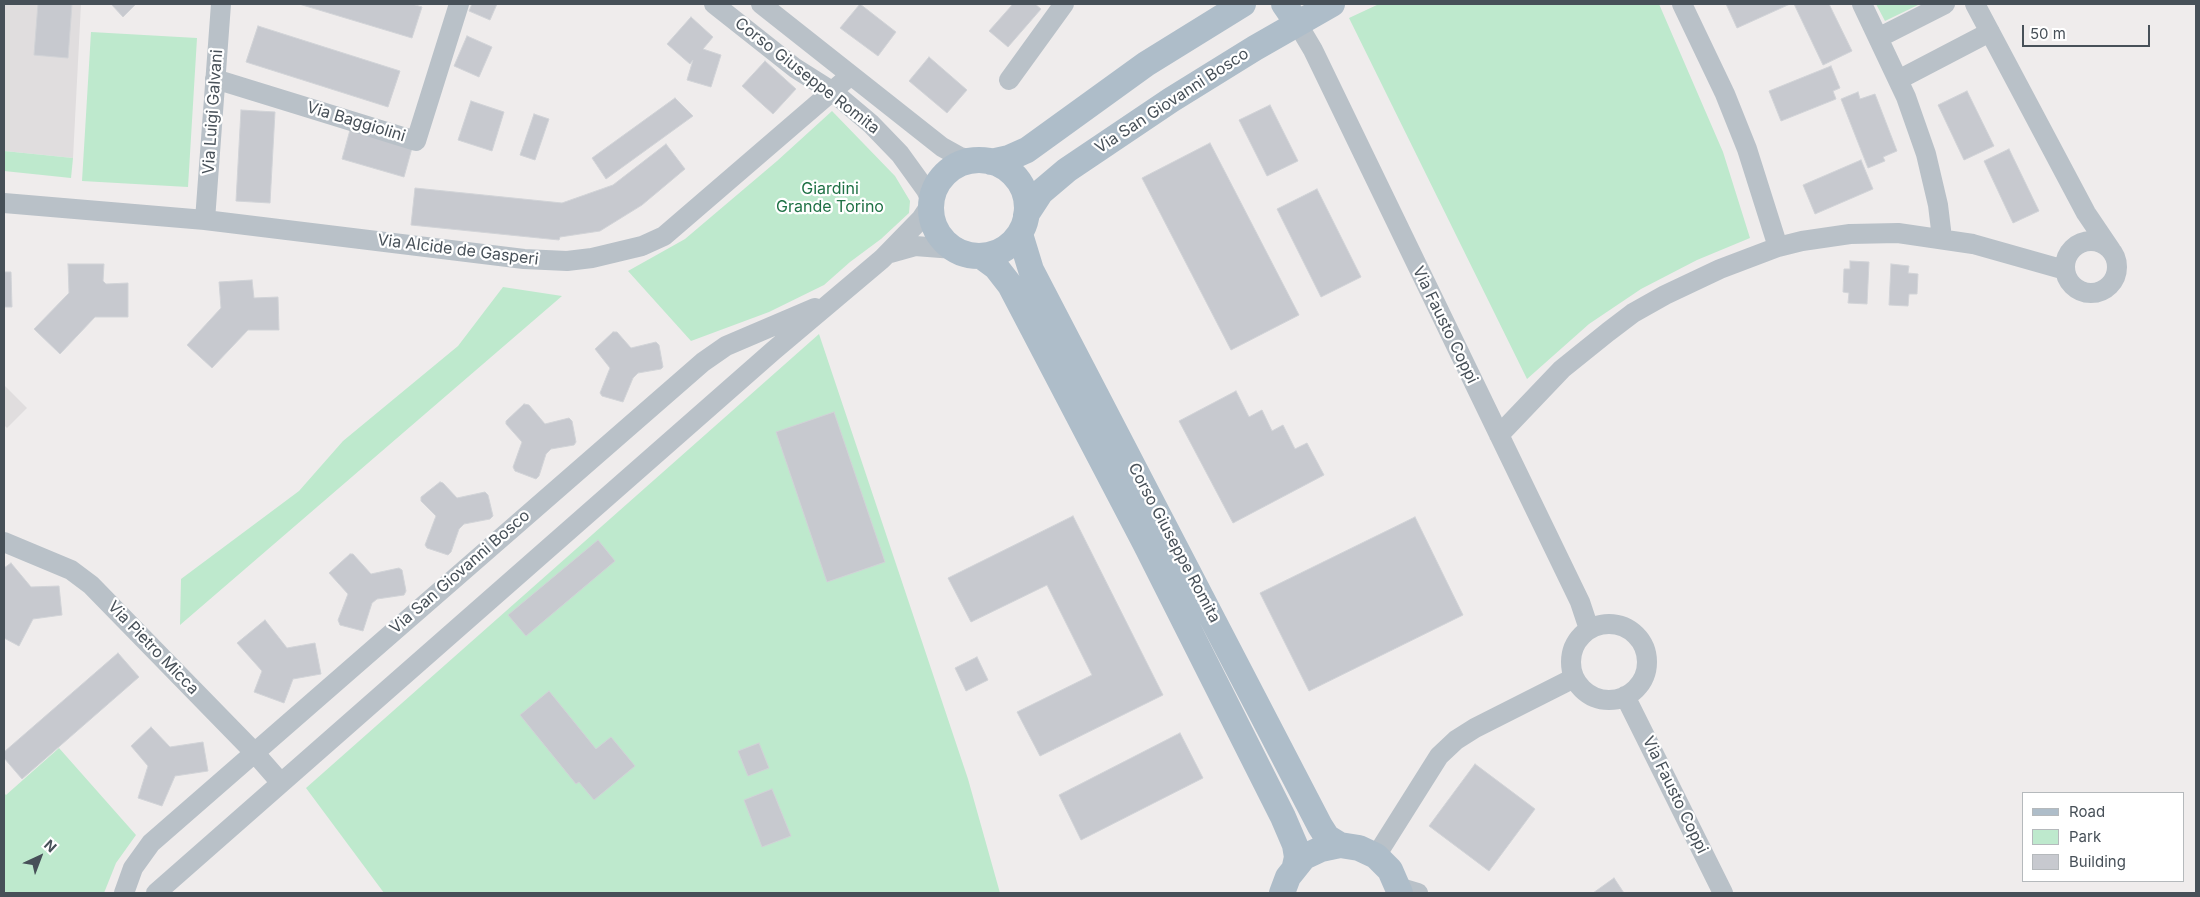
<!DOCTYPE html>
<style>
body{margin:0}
#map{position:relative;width:2200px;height:897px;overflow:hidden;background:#efecec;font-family:Inter,sans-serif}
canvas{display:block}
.frame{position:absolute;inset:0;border:5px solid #475058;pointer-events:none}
.legend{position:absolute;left:2022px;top:792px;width:162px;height:90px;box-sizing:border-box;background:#fff;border:1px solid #b5b9bc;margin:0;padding:6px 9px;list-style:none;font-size:15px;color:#475058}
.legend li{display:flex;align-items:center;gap:10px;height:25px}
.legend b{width:25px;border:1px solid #b5b9bc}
.north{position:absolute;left:15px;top:832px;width:50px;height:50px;-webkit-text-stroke:4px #fff;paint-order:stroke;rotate:43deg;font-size:14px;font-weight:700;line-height:20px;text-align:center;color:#475058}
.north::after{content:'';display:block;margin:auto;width:18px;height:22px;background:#475058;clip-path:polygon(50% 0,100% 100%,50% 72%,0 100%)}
.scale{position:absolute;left:2022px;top:25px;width:128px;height:22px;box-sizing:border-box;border:2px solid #475058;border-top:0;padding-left:6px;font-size:15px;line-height:18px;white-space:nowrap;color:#475058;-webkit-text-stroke:4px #fff;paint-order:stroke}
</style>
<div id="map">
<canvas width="2200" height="897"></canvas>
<div class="frame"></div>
<ul class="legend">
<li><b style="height:6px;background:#aebdc9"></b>Road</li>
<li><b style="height:14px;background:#bee9cd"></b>Park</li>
<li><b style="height:14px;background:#c7c9cf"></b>Building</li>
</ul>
<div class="north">N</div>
<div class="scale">50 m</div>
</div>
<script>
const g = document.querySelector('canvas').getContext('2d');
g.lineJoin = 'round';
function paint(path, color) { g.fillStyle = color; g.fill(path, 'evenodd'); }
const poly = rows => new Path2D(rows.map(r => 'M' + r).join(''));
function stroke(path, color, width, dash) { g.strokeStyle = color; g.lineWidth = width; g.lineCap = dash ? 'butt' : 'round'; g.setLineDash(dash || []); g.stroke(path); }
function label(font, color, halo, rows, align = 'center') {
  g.font = font + ' Inter,sans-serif'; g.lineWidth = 4.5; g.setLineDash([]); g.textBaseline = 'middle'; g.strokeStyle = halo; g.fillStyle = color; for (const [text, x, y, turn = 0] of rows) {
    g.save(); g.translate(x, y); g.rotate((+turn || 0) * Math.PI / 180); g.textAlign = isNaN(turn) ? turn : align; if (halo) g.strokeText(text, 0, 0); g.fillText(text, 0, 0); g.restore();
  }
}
paint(poly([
 [4,4,81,4,73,158,4,151],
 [4,385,27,408,7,428,4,425]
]), '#e0ddde');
paint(poly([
 [1379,4,1659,4,1723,152,1750,238,1697,260,1641,289,1589,324,1527,379,1349,18],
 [1876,4,1920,4,1885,21],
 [91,32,197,38,188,187,82,181],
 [832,111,895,176,910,201,909,213,881,239,850,262,824,285,769,312,691,341,628,271,685,239,777,161],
 [4,151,73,158,71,178,4,171],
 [503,287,562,296,180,625,181,579,299,491,343,441,458,346],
 [819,334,968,779,1000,893,384,893,306,788],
 [59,748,136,835,116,863,104,893,4,893,4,793,6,795]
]), '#bee9cd');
const building = poly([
 [38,4,72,4,68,58,34,55,38,4],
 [111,4,136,4,123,17,111,4],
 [299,4,412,4,422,7,412,38,299,4],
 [472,4,497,4,490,20,469,11,472,4],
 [860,4,896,32,878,56,840,28,860,4],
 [1013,4,1035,4,1041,9,1008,47,989,31,1013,4],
 [1726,4,1790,4,1737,28,1726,4],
 [1794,4,1829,4,1852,51,1823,65,1794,4],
 [691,17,713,37,703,49,721,55,711,87,687,80,693,60,690,64,667,44,691,17],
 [258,26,400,71,388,107,246,62,258,26],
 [467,36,492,47,479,77,454,66,467,36],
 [929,57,967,90,947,113,909,81,929,57],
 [765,61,796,89,773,114,742,86,765,61],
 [1831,66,1840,88,1833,91,1836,99,1781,121,1769,91,1831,66],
 [1967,91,1994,146,1964,160,1938,105,1967,91],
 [1858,92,1860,99,1875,94,1897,151,1883,157,1885,161,1868,168,1841,99,1858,92],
 [675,98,693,116,606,179,592,158,675,98],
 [471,101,504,112,492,151,458,140,471,101],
 [1270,105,1298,161,1267,176,1239,120,1270,105],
 [241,110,275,112,270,203,236,201,241,110],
 [534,114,549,119,535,160,520,155,534,114],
 [350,130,412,148,404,177,342,159,350,130],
 [1210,143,1299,315,1231,350,1142,178,1210,143],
 [666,144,685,169,642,205,600,231,560,237,559,240,411,225,415,188,562,203,613,185,666,144],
 [2009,149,2039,211,2013,223,1984,161,2009,149],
 [1861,160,1873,189,1815,214,1803,185,1861,160],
 [1317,189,1361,277,1321,297,1277,209,1317,189],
 [1850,261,1869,262,1867,304,1848,303,1849,293,1843,292,1844,269,1850,269,1850,261],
 [68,264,104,264,103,281,106,284,128,283,128,317,95,317,60,354,34,329,69,293,68,264],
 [1891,264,1909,266,1908,273,1918,274,1917,294,1909,294,1908,306,1889,305,1891,264],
 [4,272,11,272,12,307,4,307,4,272],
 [252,280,254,298,278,297,279,330,248,330,212,368,187,345,221,308,219,282,252,280],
 [613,332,617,332,631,348,656,342,659,345,663,367,661,369,638,373,633,378,623,402,602,396,600,393,610,368,595,349,613,332],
 [1236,391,1249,417,1262,410,1272,431,1283,425,1295,449,1307,443,1324,475,1233,523,1179,421,1236,391],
 [524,404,529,405,545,424,569,418,572,421,576,442,574,445,551,449,546,454,539,476,536,479,515,471,513,467,522,442,506,424,506,421,524,404],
 [834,412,885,562,827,582,776,432,834,412],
 [440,482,443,483,457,498,485,492,488,495,493,516,490,519,464,524,459,529,451,552,448,555,427,548,425,545,436,516,421,501,421,497,440,482],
 [1073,516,1163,695,1040,756,1017,712,1092,675,1047,585,971,622,948,578,1073,516],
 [1415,517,1463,615,1309,691,1260,593,1415,517],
 [598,540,615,561,526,636,508,615,598,540],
 [350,554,353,554,371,574,399,568,402,570,406,591,404,595,377,599,372,603,363,631,340,625,338,620,348,594,329,573,350,554],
 [11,563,31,587,59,586,62,615,33,619,19,646,4,638,4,568,11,563],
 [265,620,287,648,315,643,321,674,293,679,284,703,254,692,262,671,237,643,265,620],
 [118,653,139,677,22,779,4,758,4,752,118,653],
 [977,657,988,680,966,691,955,668,977,657],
 [549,691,596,749,611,737,635,766,594,800,579,782,576,784,520,715,549,691],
 [151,727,170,747,203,742,208,771,175,776,162,806,138,798,148,766,131,746,151,727],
 [1180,733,1203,778,1081,840,1059,795,1180,733],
 [759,743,769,768,748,776,738,751,759,743],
 [1475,764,1535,809,1489,871,1429,826,1475,764],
 [772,789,791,836,762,847,744,800,772,789],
 [1614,878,1624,893,1593,893,1614,878]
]);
paint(building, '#c7c9cf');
stroke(building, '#d1d3d7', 1);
stroke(poly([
 [714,4,795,68,833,92,871,124,900,154,926,190,931,200],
 [761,4,942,147,960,157,972,160],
 [1682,4,1725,94,1747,149,1778,247],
 [1862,4,1906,97,1926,154,1938,205,1942,238],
 [1975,4,2086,213,2111,250],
 [1297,23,1313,50,1580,602,1589,629],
 [1878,38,1945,4],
 [215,79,416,141,459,4],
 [1009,80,1064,4],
 [1898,80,1990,32],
 [4,203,205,220,524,259,567,261,592,258,642,246,664,236,851,75],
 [205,220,221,4],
 '2065 267a26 26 0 1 1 52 0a26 26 0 1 1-52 0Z',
 [890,253,915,246,954,249],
 [1499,435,1562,369,1608,332,1633,313,1665,295,1720,269,1778,247,1802,241,1850,234,1898,233,1973,244,2065,270],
 [4,542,71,570,91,585,253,751,281,783],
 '1571 662a38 38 0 1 1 76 0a38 38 0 1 1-76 0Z',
 [1625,696,1723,893],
 [1376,856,1439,756,1456,740,1475,728,1574,678],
 [1398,887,1418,893],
 [124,893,133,868,151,843,703,362,726,346,815,308],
 [156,893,773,351,882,259,921,219,931,204]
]), '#b9c1c8', 20);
stroke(poly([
 [1284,4,1297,23],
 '931 208a48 48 0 1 1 96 0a48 48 0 1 1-96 0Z',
 [991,162,1009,158,1027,150,1146,64,1243,4],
 [1026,215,1041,192,1067,170,1171,100,1255,48,1332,4],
 [1020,234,1031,270,1320,826,1327,837,1340,845],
 [981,256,996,267,1010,285,1145,543,1283,817,1295,845,1297,857,1295,866],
 [1282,893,1288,877,1304,857,1321,849,1340,845,1359,848,1376,856,1390,870,1400,893]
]), '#aebdc9', 26);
label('16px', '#475058', '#fff', [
 ["Corso Giuseppe Romita",807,76,38],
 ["Via San Giovanni Bosco",1172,101,-33],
 ["Via Luigi Galvani",213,112,-86],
 ["Via Baggiolini",356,122,17],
 ["Via Alcide de Gasperi",458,250,7],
 ["Via Fausto Coppi",1445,325,64],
 ["Corso Giuseppe Romita",1174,543,62],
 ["Via San Giovanni Bosco",460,572,-41],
 ["Via Pietro Micca",153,648,46],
 ["Via Fausto Coppi",1675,795,64]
]);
label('16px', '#1f7145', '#fff', [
 ["Giardini",830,189],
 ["Grande Torino",830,207]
]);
</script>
